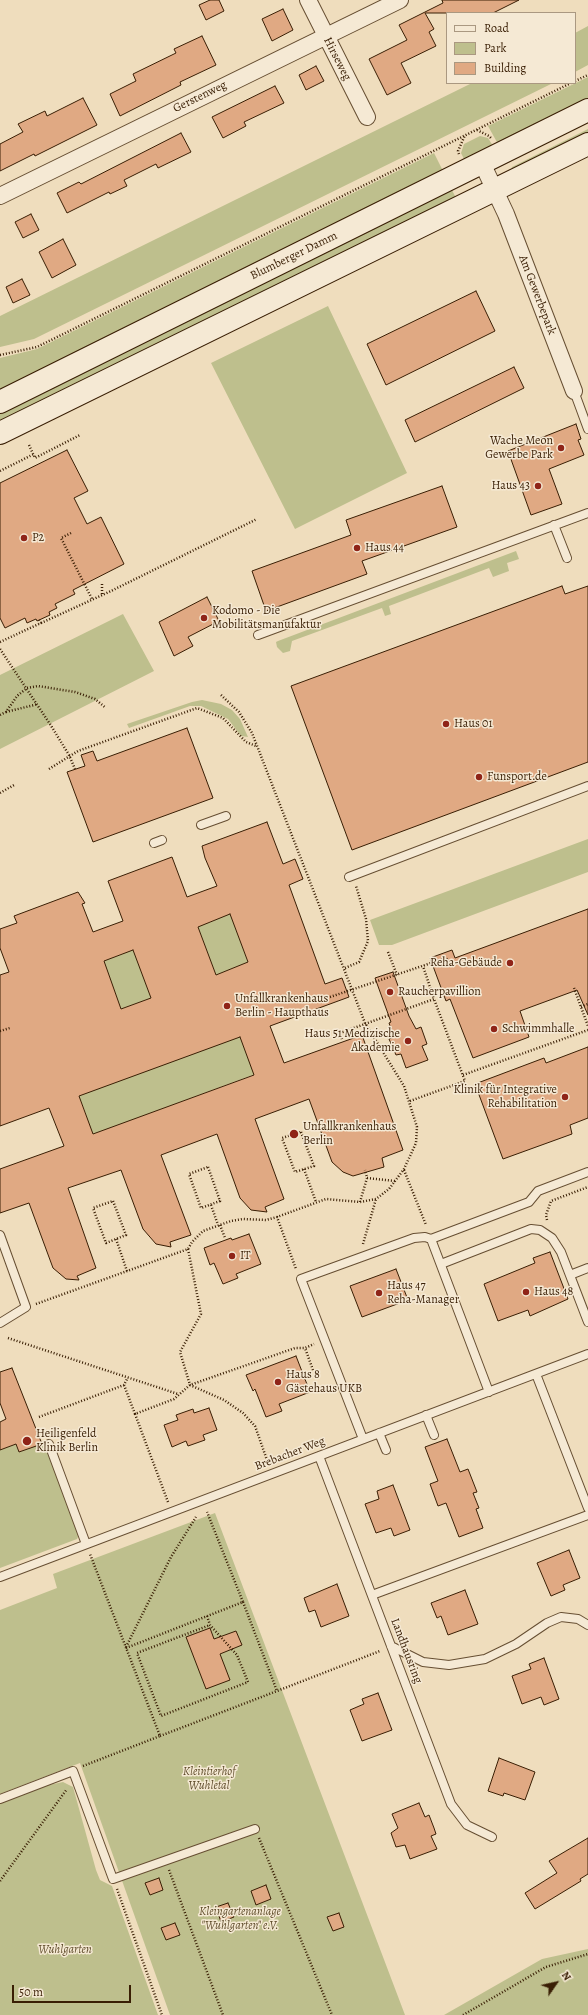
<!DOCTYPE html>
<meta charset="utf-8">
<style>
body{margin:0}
#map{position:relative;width:588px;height:2015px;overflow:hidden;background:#efddbd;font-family:Alegreya,serif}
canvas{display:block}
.legend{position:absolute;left:446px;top:12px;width:130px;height:72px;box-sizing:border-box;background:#f5e9d4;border:1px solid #aa9881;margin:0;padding:5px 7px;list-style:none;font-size:12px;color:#391e04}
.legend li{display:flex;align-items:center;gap:8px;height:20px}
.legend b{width:20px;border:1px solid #aa9881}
.north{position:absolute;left:536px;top:1963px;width:40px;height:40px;-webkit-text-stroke:3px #f5e9d4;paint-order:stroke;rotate:56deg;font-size:11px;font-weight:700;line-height:16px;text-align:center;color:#391e04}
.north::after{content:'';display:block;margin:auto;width:14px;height:18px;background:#391e04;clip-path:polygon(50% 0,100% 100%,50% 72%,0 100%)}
.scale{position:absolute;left:12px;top:1985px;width:119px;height:18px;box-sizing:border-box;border:2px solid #391e04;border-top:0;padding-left:5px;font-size:12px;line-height:14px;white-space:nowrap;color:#391e04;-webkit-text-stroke:3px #f5e9d4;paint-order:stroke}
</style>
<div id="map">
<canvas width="588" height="2015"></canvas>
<ul class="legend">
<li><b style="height:5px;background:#f5e9d4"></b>Road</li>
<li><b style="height:11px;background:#bebf8d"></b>Park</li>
<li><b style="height:11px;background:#e0a983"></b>Building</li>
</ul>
<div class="north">N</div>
<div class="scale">50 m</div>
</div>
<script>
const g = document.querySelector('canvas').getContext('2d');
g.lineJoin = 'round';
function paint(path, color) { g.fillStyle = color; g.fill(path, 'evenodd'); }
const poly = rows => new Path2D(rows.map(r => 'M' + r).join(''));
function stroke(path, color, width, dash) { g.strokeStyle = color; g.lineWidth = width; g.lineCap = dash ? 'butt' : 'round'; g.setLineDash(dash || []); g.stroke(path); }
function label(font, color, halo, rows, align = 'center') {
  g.font = font + ' Alegreya,serif'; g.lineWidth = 3; g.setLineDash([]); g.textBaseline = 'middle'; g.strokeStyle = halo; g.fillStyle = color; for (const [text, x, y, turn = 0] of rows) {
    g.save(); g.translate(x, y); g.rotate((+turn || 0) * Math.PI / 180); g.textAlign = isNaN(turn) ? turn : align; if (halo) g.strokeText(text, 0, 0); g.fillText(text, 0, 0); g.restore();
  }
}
paint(poly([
 [588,26,588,65,575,72,575,33],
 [588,77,588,99,498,144,488,126],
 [472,83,553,83,34,339,0,347,0,316],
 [588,129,588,134,511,170,512,167],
 [480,136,488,138,493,146,465,161,461,153,464,144],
 [434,153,443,171,0,390,0,358,37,349],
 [451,188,457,200,0,425,0,411],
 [328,306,407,473,295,529,211,363],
 [516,551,519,559,507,563,509,571,493,577,489,568,389,606,391,614,385,616,382,608,292,641,290,651,283,653,277,647,276,642,278,641],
 [123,614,154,671,0,749,0,675],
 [202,700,221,704,232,710,240,719,248,737,241,736,228,719,201,706,190,706,129,728,127,724,192,702],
 [588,839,588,872,392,945,379,945,370,920],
 [228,907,249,965,246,963,216,975,195,919,209,923,217,919,214,912],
 [131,943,151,998,121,1009,101,954,114,957,123,954,120,947],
 [244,1035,242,1041,247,1055,258,1073,89,1136,86,1114,81,1101,75,1097],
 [44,1443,79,1535,77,1539,0,1568,0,1450,16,1444,19,1452],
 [215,1513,283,1693,405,2015,170,2015,80,1763,0,1794,0,1610,57,1588,53,1574],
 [63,1782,73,1787,96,1870,100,1880,112,1886,158,2015,0,2015,0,1803,44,1786],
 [588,1949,588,2015,444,2015,542,1959]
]), '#bebf8d');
const building = poly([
 [210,0,219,0,224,11,206,20,199,5,210,0],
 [442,0,519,0,493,13,425,13,434,29,429,32,436,46,401,63,411,83,387,95,369,59,407,40,399,25,443,3,442,0],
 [283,9,293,30,272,41,262,19,283,9],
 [202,36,216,65,180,82,181,85,120,116,110,94,136,81,133,74,176,53,174,49,202,36],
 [316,66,324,81,306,90,299,75,316,66],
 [275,86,284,103,244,122,246,126,223,138,212,117,275,86],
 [83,98,97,125,35,156,34,154,0,171,0,144,23,132,18,124,45,111,47,116,83,98],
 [181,133,191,152,158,168,156,164,124,180,127,186,110,194,109,192,67,213,57,193,79,182,81,184,181,133],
 [31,214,39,230,23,238,15,222,31,214],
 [63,239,76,265,52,278,39,252,63,239],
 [22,279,30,295,13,303,6,287,22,279],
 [476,291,495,331,386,385,367,344,476,291],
 [514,367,524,388,415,442,405,420,514,367],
 [576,424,581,439,578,440,584,455,549,469,562,504,531,515,508,451,576,424],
 [67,450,88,491,74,498,87,524,101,517,124,564,73,590,75,594,55,604,57,608,49,612,50,615,37,621,36,619,27,623,25,618,5,628,0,618,0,483,67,450],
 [442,486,457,527,362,561,367,574,266,611,252,571,351,535,346,520,442,486],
 [562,586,565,594,588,586,588,762,352,850,291,686,562,586],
 [207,597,219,621,188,637,193,646,174,656,159,622,207,597],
 [187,728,213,798,93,842,67,772,85,766,81,755,93,751,97,761,187,728],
 [267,822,283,864,295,859,303,879,289,885,325,984,342,978,349,997,270,1026,284,1063,362,1035,403,1150,382,1158,384,1167,353,1176,343,1172,332,1162,309,1099,255,1119,284,1199,265,1207,267,1212,251,1210,240,1198,217,1134,161,1155,191,1235,170,1242,171,1247,156,1244,143,1229,121,1170,68,1188,96,1268,77,1276,79,1280,66,1279,53,1268,29,1203,0,1213,0,1169,64,1146,49,1108,0,1126,0,975,9,972,0,948,0,929,17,923,14,916,78,892,85,903,82,904,93,932,123,921,108,881,172,857,187,897,217,886,205,858,202,846,267,822],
 [230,914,248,962,216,975,198,927,230,914],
 [133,950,151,998,121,1009,104,961,133,950],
 [240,1037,254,1075,93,1134,79,1096,240,1037],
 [588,909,588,1015,577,990,520,1011,529,1037,473,1058,450,999,446,1001,430,958,452,950,455,958,588,909],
 [393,972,409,1016,416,1029,421,1027,427,1044,422,1046,428,1060,406,1068,401,1054,396,1055,389,1039,394,1037,389,1023,391,1022,375,978,393,972],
 [588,1047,588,1118,570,1125,572,1134,503,1159,475,1084,544,1058,546,1063,588,1047],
 [249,1234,261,1264,236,1274,238,1278,223,1284,214,1263,210,1265,204,1248,231,1238,232,1240,249,1234],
 [550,1252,568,1299,530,1316,528,1310,498,1321,484,1284,535,1263,533,1258,550,1252],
 [396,1269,408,1300,362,1317,350,1286,396,1269],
 [296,1356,310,1392,279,1404,282,1411,266,1417,255,1389,253,1391,246,1375,296,1356],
 [12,1368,42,1444,19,1452,16,1444,0,1450,0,1422,6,1419,0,1403,0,1372,12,1368],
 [209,1408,217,1430,203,1435,205,1440,188,1446,186,1441,172,1447,164,1425,178,1420,176,1415,193,1409,194,1413,209,1408],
 [447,1439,460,1472,468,1469,477,1492,473,1493,479,1508,476,1509,483,1528,459,1537,446,1503,438,1506,430,1484,438,1481,425,1447,447,1439],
 [393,1485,410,1530,394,1536,391,1528,376,1533,365,1504,379,1499,377,1491,393,1485],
 [569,1550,580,1578,563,1585,565,1590,551,1596,537,1563,569,1550],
 [337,1584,349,1616,321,1627,315,1610,309,1612,304,1598,337,1584],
 [465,1590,478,1624,448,1635,441,1616,437,1618,431,1603,465,1590],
 [210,1628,214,1639,236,1631,242,1645,220,1654,230,1680,206,1689,186,1637,210,1628],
 [544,1658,559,1699,544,1705,541,1697,522,1704,512,1676,531,1669,529,1664,544,1658],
 [378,1693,392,1730,362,1741,350,1710,364,1704,362,1699,378,1693],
 [499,1758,535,1772,525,1800,504,1793,503,1796,488,1791,499,1758],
 [419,1803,425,1817,429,1815,434,1828,436,1834,431,1836,437,1849,410,1859,405,1845,396,1847,391,1833,398,1828,392,1814,419,1803],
 [588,1838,588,1874,580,1879,581,1881,535,1909,525,1893,557,1873,549,1861,588,1838],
 [159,1878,163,1890,150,1895,145,1883,159,1878],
 [266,1885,271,1899,256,1905,251,1891,266,1885],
 [228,1903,234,1917,221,1922,216,1907,228,1903],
 [339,1913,344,1927,333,1931,327,1917,339,1913],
 [175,1923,180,1935,166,1940,161,1928,175,1923]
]);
paint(building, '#e0a983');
stroke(building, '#391e04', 1);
const service = poly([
 [574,391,588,429],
 [554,525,567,558],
 [258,635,588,513],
 [201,825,226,816],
 [154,843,162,840],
 [349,877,588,786],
 [0,1235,26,1307,0,1323],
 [431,1239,529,1202,538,1191,588,1172],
 [441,1264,531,1229,540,1230,552,1238,561,1252,588,1322],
 [570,1275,588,1268],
 [536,1374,588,1508],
 [426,1415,434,1435],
 [379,1433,386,1450],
 [363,1439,301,1279,414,1238,425,1237,431,1239,489,1392],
 [49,1444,86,1544],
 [319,1456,451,1804,467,1825,492,1837],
 [0,1577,588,1354],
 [372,1595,588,1515],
 [391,1646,423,1662,449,1665,485,1659,516,1644,547,1623,561,1617,578,1619,588,1625],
 [0,1799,73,1771,113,1879,255,1829]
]);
const minor = poly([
 [308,0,367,117],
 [482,163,506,214,574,391],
 [0,196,400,0]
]);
const secondary = poly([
 [0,402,588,110],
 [0,433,588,144]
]);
stroke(service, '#664e32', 10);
stroke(minor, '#664e32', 18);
stroke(secondary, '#391e04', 24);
stroke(poly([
 [575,81,588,75],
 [477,130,489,136,491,138],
 [459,154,458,151,465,135],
 [0,355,37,347,571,83],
 [29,445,35,458,80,435],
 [0,471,34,454],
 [71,533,61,538,92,599],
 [102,594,102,584],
 [41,623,109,592,257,519],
 [0,642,41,623,39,620],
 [0,649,50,724,69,755,75,769],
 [221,695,239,712,252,733,365,1023,404,1086,417,1127,416,1143,404,1169,389,1189,376,1199,360,1202,326,1199,277,1217],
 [6,712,38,704],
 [0,715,6,712,17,696,27,688,38,686,75,692,95,699,106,708],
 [49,769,78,751,197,708,223,718,246,742,256,746],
 [0,793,14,785],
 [388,952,397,975],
 [345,968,359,962,368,941,366,919,356,886],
 [574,988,588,1026],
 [330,997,446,958,448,961],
 [581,1007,588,1004],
 [0,1031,10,1028],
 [342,1039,340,1033,434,999,423,966],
 [463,1075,588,1030],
 [410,1101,465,1081,434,999],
 [301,1132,314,1166,295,1172,282,1138,301,1132],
 [208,1167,220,1201,201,1208,189,1174,208,1167],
 [304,1169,316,1202],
 [404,1170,426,1225],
 [367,1178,395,1181],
 [113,1201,126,1235,106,1243,93,1208,113,1201],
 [360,1202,367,1178,365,1170],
 [211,1205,218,1225],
 [547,1220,546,1215,551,1201,588,1187],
 [220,1225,225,1238],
 [116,1239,127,1271],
 [363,1244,376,1199],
 [188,1249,201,1314,180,1352,190,1385,224,1400,243,1413,255,1426,268,1463],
 [36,1304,188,1249,192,1242,203,1231,231,1221,243,1219,266,1220,277,1217,296,1269],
 [8,1338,178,1394],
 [313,1370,305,1348,314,1344],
 [124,1385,135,1414],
 [39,1417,124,1385,127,1379],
 [168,1502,135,1414,174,1399,190,1385,295,1348,305,1348],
 [243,1602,277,1691,380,1651],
 [207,1616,210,1625,237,1655,248,1682,161,1716,137,1653,210,1625],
 [126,1647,171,1557,196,1517],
 [126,1648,243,1602,207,1512],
 [160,1736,277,1691],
 [83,1766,160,1736,90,1554],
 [259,1838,332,2015],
 [169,1870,223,2015],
 [0,1881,67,1789],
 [117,1889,162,2015],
 [463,2015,546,1967,588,1954]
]), '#391e04', 2.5, [1, 2]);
stroke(service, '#f5e9d4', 8);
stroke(minor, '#f5e9d4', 16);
stroke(secondary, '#f5e9d4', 22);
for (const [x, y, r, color] of [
 [561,448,4,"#8f2418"],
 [538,486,4,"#8f2418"],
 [24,538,4,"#8f2418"],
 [357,548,4,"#8f2418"],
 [204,618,4,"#8f2418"],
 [446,724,4,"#8f2418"],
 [479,777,4,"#8f2418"],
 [510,963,4,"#8f2418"],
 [390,992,4,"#8f2418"],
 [227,1006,4,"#8f2418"],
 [494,1029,4,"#8f2418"],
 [408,1041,4,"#8f2418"],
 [565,1097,4,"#8f2418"],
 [294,1134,5,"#8f2418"],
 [232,1256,4,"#8f2418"],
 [526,1292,4,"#8f2418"],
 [379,1293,4,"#8f2418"],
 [278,1382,4,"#8f2418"],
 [27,1441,5,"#8f2418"]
]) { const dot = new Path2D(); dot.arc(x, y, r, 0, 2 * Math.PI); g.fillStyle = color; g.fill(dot); stroke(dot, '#f5e9d4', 1.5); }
label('12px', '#391e04', '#f5e9d4', [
 ["Hirseweg",337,59,63],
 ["Gerstenweg",200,97,-26],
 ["Blumberger Damm",294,256,-26],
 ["Am Gewerbepark",537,295,69],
 ["Brebacher Weg",290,1454,-21],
 ["Landhausring",406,1651,69]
]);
label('12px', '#391e04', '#f5e9d4', [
 ["Wache Meon",553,441,"right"],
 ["Gewerbe Park",553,455,"right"],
 ["Haus 43",530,486,"right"],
 ["P2",32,538],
 ["Haus 44",365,548],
 ["Kodomo - Die",212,611],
 ["Mobilitätsmanufaktur",212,625],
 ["Haus 01",454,724],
 ["Funsport.de",487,777],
 ["Reha-Gebäude",502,963,"right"],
 ["Raucherpavillion",398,992],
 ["Unfallkrankenhaus",235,999],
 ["Berlin - Haupthaus",235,1013],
 ["Schwimmhalle",502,1029],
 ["Haus 51 Medizische",400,1034,"right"],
 ["Akademie",400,1048,"right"],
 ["Klinik für Integrative",557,1090,"right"],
 ["Rehabilitation",557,1104,"right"],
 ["Unfallkrankenhaus",303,1127],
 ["Berlin",303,1141],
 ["IT",240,1256],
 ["Haus 47",387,1286],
 ["Reha-Manager",387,1300],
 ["Haus 48",534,1292],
 ["Haus 8",286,1375],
 ["Gästehaus UKB",286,1389],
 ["Heiligenfeld",36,1434],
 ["Klinik Berlin",36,1448]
], 'left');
label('italic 12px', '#614e2d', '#f5e9d4', [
 ["Kleintierhof",209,1772],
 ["Wuhletal",209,1786],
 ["Kleingartenanlage",240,1912],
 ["\"Wuhlgarten\" e.V.",240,1926],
 ["Wuhlgarten",65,1950]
]);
</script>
